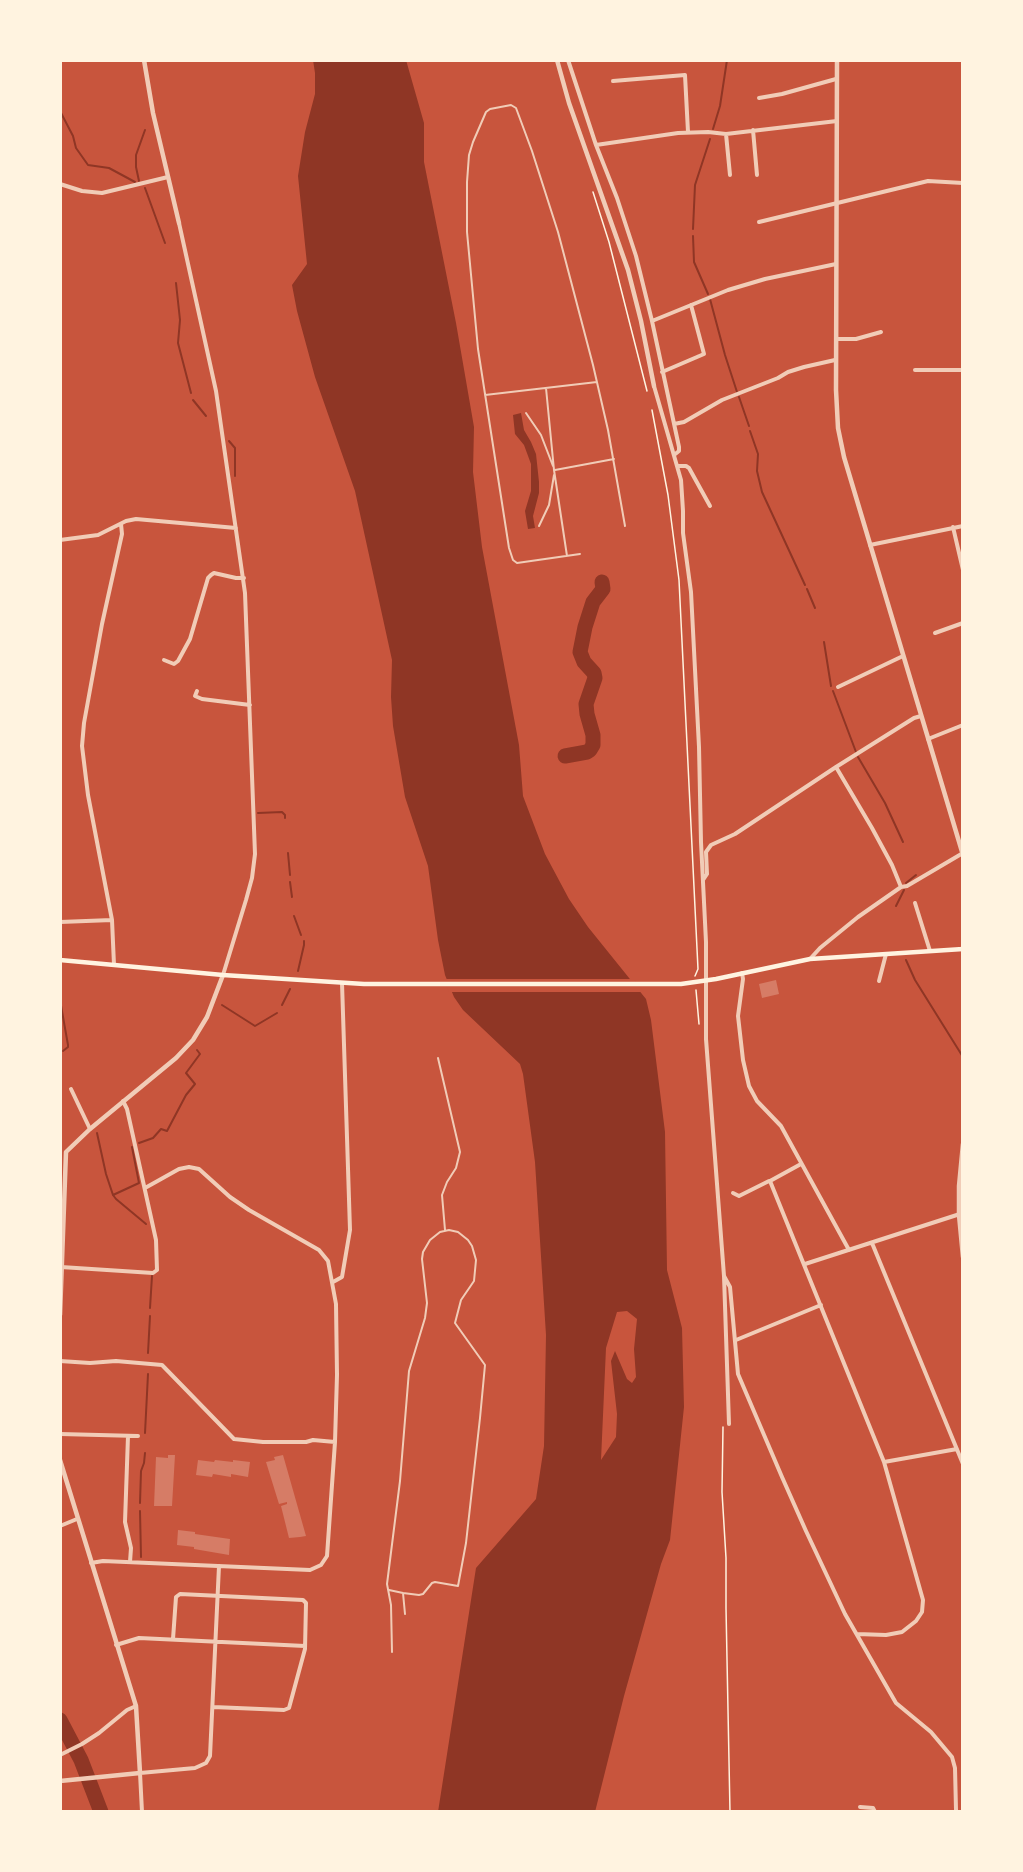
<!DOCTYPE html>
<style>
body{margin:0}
#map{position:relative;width:1023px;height:1872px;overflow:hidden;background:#c8553d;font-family:"Archivo Narrow",sans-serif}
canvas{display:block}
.frame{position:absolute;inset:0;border:62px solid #fff3e0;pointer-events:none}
</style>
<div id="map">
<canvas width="1023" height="1872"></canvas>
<div class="frame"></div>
</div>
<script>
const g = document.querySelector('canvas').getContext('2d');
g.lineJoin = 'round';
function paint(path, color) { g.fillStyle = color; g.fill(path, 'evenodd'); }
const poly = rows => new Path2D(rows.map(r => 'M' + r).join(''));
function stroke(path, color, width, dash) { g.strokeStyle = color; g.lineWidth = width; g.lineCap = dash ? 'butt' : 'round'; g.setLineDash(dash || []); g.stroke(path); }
paint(poly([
 [313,60,406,60,424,123,424,162,456,323,474,427,473,472,482,547,519,745,523,796,545,854,569,899,588,927,646,999,651,1020,665,1132,667,1270,682,1328,684,1407,670,1540,661,1564,624,1696,595,1812,438,1812,476,1568,536,1499,544,1446,546,1335,535,1162,523,1074,520,1064,463,1010,454,997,445,975,438,940,428,866,405,797,393,726,391,697,392,660,355,491,315,377,297,311,292,285,307,264,298,176,305,132,315,94,315,73],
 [627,1311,637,1319,634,1349,636,1377,632,1383,627,1379,615,1351,611,1361,617,1414,616,1437,601,1460,606,1348,617,1312],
 [521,413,524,430,531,442,536,454,539,482,539,493,533,516,535,528,528,529,525,511,531,491,531,464,524,445,515,434,513,415]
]), '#8f3625');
paint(poly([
 [443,979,634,979,644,992,449,992]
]), '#c8553d');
stroke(poly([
 [60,111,73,136,76,148,88,165,109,168,135,182],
 [713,129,720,106,727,60],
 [139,181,136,167,136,155,145,130],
 [145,188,165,243],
 [693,229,695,185,710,139],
 [693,236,694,262,708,294],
 [176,283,180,320,178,343,191,393],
 [710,299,725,355,737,392],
 [739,397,749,426],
 [193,400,206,416],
 [750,431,758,454,757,471,762,492,805,585],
 [229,441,235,448,235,476],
 [807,589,815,608],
 [824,642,831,686],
 [833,691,856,752],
 [858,757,885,803,903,842],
 [258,813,282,812,285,815,285,818],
 [288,853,290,875],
 [290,882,292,897],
 [906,883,916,875],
 [896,906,904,890],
 [294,916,301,935],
 [906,960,915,980,963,1057],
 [298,971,304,945,304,941],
 [60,1000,68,1045,68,1047,63,1051],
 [222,1005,255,1026,277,1013],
 [282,1005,290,989],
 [97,1133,106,1174,113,1195,116,1199,146,1224],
 [139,1143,153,1138,161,1129,167,1131,186,1095,195,1084,186,1073,200,1054,197,1050],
 [113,1195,139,1183,132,1147],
 [150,1308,152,1276],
 [148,1353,150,1316],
 [145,1433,148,1374],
 [140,1503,141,1471,144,1463,145,1453],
 [140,1511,141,1557]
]), '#8f3625', 2);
stroke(poly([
 [565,756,587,752,590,750,593,745,593,735,587,714,586,704,595,678,594,673,584,662,580,652,585,627,593,602,603,589,602,582],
 [60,1720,81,1760,101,1812]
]), '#8f3625', 15);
paint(poly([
 [776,980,779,994,762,998,759,984],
 [168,1455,175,1455,172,1506,154,1506,156,1457,168,1458],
 [283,1455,306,1536,300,1537,289,1538,281,1506,287,1504,287,1502,279,1504,266,1462,275,1460,274,1457],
 [198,1460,214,1462,215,1460,233,1462,233,1460,250,1462,248,1477,231,1474,231,1477,213,1474,212,1477,196,1475],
 [178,1530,195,1532,195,1534,230,1539,229,1555,194,1549,194,1547,177,1545]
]), '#d67c66');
stroke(poly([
 [593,192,609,242,647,391],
 [652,410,668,495,679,580,698,969,695,976],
 [696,990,699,1024],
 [723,1427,722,1492,726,1558,726,1608,730,1812]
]), '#fff3e0', 1.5);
stroke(poly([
 [546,388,554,470,567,556],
 [485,395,597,382],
 [526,413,541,435,553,466],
 [555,470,614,459],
 [539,526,549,505,554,475],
 [580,554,517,563,513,560,509,548,478,349,467,232,467,182,469,155,473,142,486,112,490,109,511,105,516,108,532,151,558,232,593,365,608,430,625,526],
 [438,1058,460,1152,456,1168,447,1182,442,1195,445,1230],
 [389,1590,403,1593],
 [392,1652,391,1605,387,1584,400,1481,409,1371,425,1318,427,1303,422,1259,423,1252,430,1240,440,1232,449,1230,458,1232,468,1240,472,1246,476,1260,474,1281,461,1300,455,1323,485,1365,480,1418,466,1543,458,1586,435,1582,432,1583,423,1594,419,1595,403,1593,405,1614]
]), '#f1ccb7', 2);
stroke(poly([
 [568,60,596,145,617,198,636,256,652,321,679,447,679,451,674,455],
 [613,81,685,75,688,132],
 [759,98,782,94,836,79],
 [753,130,757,175],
 [726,134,730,175],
 [596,145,678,133,708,132,726,134,837,121],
 [60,184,82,191,102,193,168,177],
 [759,222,928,181,963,183],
 [179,223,216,391,245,593,255,854,252,878,246,900,223,975],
 [652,321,728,290,765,279,836,264],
 [836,339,856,339,881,332],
 [915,370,963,370],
 [662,372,704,354,691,305],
 [654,386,681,480,683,511,683,533,691,592,699,747,701,842,706,942,706,1039,724,1276,729,1424],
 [674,424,684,422,722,400,778,378,788,372,804,367,835,360],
 [678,466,686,466,689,468,710,506],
 [953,527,963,570],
 [60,540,98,535,126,521,136,519,236,528],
 [870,545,963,526],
 [935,633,963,623],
 [164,660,174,664,178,661,190,639,208,578,211,575,214,573,236,578,244,578],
 [838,687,903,656],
 [197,691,195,696,202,699,250,705],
 [928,739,963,725],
 [836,767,872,828,892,865,901,887],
 [703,880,707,874,706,852,711,845,735,834,836,767,914,718,921,716],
 [915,903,930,951],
 [60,922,112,920],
 [810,959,820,948,858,917,901,887,907,886,963,853],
 [114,965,112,920,88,795,82,746,84,723,102,624,122,534,121,524],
 [742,973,743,979,738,1016,743,1060,749,1086,757,1101,781,1126,849,1250],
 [879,981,886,954],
 [71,1089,90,1129],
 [801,1164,770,1181,884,1462,923,1600,922,1612,916,1621,902,1632,886,1635,857,1634],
 [733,1193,739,1196,769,1181],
 [872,1243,963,1464],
 [805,1264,963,1213],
 [61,1267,153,1273,157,1270,156,1240,127,1109,123,1101],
 [724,1276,730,1287,738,1374,782,1477,806,1531,845,1614,896,1703,931,1732,952,1757,955,1768,956,1810],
 [333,1282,342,1277,350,1230,342,983],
 [736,1340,821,1305],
 [60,1361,90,1363,116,1361,162,1365,234,1439,263,1442,306,1442,313,1440,335,1442],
 [60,1434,138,1436],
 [128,1436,125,1522,131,1548,130,1562],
 [884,1462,957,1449],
 [60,1526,77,1519],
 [91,1563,103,1561,310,1570,321,1565,327,1556,335,1442,337,1375,336,1304,328,1261,319,1250,249,1210,230,1197,199,1169,189,1167,179,1169,145,1188],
 [173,1639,176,1597,180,1594,303,1600,306,1603,305,1649,289,1708,284,1710,213,1707],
 [116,1645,139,1638,305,1646],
 [60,1755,82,1744,99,1733,127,1710,136,1706],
 [860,1807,873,1808,875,1812],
 [142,1812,140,1773,195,1768,206,1763,210,1756,219,1566]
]), '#f1ccb7', 4);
stroke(poly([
 [144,60,153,113,179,223],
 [557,60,569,103,628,270,641,321,654,386],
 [837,60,836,390,838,428,844,457,963,855],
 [963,1144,959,1186,959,1215,963,1257],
 [60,1315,66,1152,90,1129,176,1058,193,1040,207,1017,223,975],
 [60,1460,136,1706,140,1773,60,1781]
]), '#f1ccb7', 4.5);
stroke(poly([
 [60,960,223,975,364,984,681,984,716,979,810,959,963,949]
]), '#fff3e0', 4.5);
</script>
